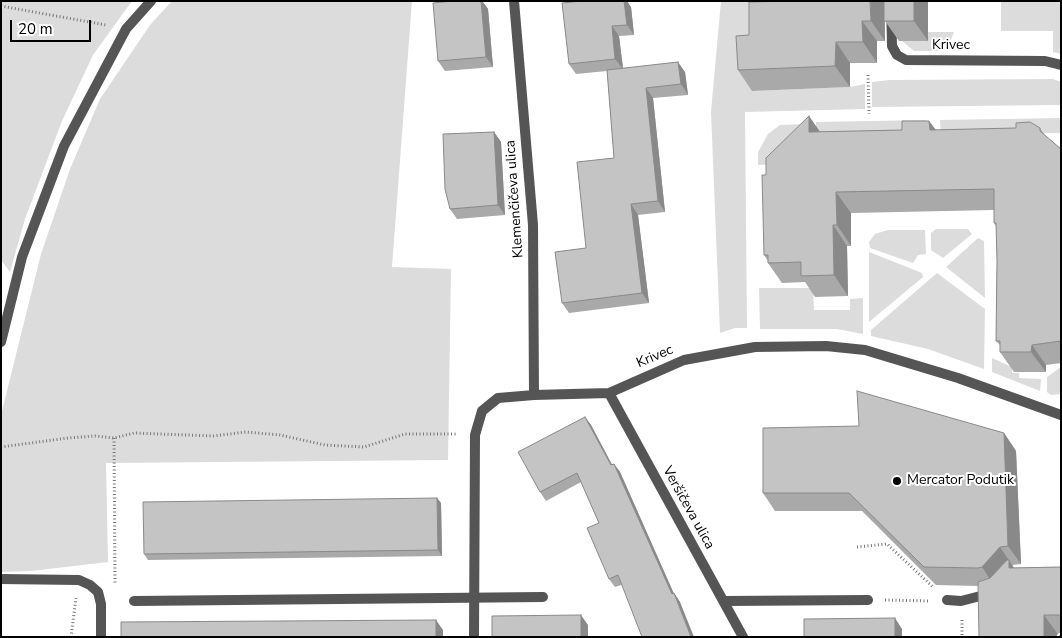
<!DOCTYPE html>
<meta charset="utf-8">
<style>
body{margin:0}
#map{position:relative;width:1062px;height:638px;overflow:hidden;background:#fff;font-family:"Nunito Sans",sans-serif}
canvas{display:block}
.frame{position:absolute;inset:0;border:2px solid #000;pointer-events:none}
.scale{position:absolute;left:10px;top:20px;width:81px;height:22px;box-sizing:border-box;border:2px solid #000;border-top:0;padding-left:6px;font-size:15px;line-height:18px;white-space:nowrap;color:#000;-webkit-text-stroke:4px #fff;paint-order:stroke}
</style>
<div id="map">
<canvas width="1062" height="638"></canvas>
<div class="frame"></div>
<div class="scale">20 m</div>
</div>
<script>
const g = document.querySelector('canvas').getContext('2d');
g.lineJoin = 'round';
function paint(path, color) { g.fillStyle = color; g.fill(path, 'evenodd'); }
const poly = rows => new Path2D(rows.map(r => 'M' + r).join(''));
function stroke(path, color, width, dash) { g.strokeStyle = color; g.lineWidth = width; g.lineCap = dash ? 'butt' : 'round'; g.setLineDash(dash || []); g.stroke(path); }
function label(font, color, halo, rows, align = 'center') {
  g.font = font + ' "Nunito Sans",sans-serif'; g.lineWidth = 4; g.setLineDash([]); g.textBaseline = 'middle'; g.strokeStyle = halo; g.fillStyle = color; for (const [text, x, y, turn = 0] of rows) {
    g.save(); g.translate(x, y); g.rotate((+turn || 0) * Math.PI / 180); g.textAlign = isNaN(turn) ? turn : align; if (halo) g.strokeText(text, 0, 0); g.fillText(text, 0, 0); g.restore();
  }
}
paint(poly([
 [1,1,132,1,93,55,62,121,25,219,10,272,1,260],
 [172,1,412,1,392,267,451,269,448,460,106,463,108,562,31,571,1,572,1,415,41,254,70,169,100,99,150,25],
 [721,1,750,1,752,91,850,87,865,84,865,109,745,112,747,328,735,328,720,333,711,112],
 [1001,1,1061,1,1061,54,1053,52,1053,31,1001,31],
 [928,32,954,32,949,45,941,51,914,51,902,41,928,41],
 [1053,79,1061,82,1061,105,872,107,872,82,890,80],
 [1061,118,1061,133,941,135,940,120],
 [926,120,926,135,816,137,816,122],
 [803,124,775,164,758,165,758,152,768,134,780,125],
 [936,229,968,229,972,234,943,258,931,250,931,233],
 [888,230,925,230,926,254,918,255,913,263,870,248,869,242,875,234],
 [978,238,984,241,985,298,946,267],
 [869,252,922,273,923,277,869,322],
 [937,273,985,309,984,369,928,349,871,336,871,330],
 [759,288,813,288,814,310,850,310,850,299,863,298,863,334,837,329,760,329],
 [992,358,1012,367,1012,373,1019,373,1019,378,1041,379,1040,391,992,372],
 [1061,367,1061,394,1051,395,1047,392,1047,377]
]), '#dcdcdc');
stroke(poly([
 [1,6,106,25],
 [868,75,869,114],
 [114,438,115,584],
 [1,447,68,438,95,436,114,438,134,433,213,436,246,432,280,435,325,445,364,447,405,434,457,434],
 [857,547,887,544,934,588],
 [885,600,929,601],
 [962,620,962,637],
 [1057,633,1061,637],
 [71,637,76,598]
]), '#777', 3, [1, 2.5]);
stroke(poly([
 [891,1,892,46,897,55,906,60,1045,61,1061,65],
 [947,600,961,601,992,593],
 [134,601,543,597],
 [724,601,868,600]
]), '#555', 10);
stroke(poly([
 [514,1,533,225,534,395],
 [1,342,22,257,64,146,126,29,151,1],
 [609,393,743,637],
 [1,579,79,580,90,585,98,592,101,604,101,637],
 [474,637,475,435,482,411,498,398,534,395,609,393,684,360,755,347,826,346,865,350,958,378,1061,415]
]), '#555', 10);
paint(poly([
 [453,1,482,1,488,9,493,67,445,71,438,61],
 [928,1,928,41,899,41,885,21,885,41,877,41,877,63,850,63,850,87,752,91,738,70,749,35],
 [631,7,634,35,619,36,623,68,685,72,688,95,653,98,665,212,638,215,649,303,569,313,562,303,586,248,614,158,607,71,576,74,569,64],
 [929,121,936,130,1040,128,1046,137,1061,149,1061,363,1046,365,1046,372,1014,372,1000,352,1000,345,996,341,997,261,996,226,994,223,994,210,851,213,851,246,847,246,848,296,815,297,805,282,782,283,768,263,768,261,764,255,766,175,820,132,902,130],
 [494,132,501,142,505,215,457,219,450,209],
 [585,417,591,425,612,465,614,464,620,472,674,594,674,593,680,602,621,585,615,587,609,579,599,523,581,482,546,501,540,492],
 [1004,433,1016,451,1021,564,1012,565,1014,568,1061,567,1061,633,1057,633,978,586,936,585,862,511,775,511,763,493],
 [437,498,441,503,442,556,148,560,144,554]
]), '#a9a9a9');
paint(poly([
 [481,1,482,1,488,9,493,67,486,57],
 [624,1,627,1,631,7,634,35,627,25],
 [870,1,884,1,885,41,871,21],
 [914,1,928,1,928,41,914,21],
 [862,21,877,41,877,63,863,42],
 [612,26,619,36,623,69,615,59],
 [836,42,850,63,850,87,835,66],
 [678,62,685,72,688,95,681,84],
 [646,88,653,98,665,212,658,201],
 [809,116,823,136,809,132],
 [929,121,944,141,930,130],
 [494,132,501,142,505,215,498,205],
 [836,192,851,213,851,246,837,225],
 [631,204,638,215,649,303,642,293],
 [833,225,847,246,848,296,834,275],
 [1032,345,1046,365,1046,372,1031,352],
 [585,417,591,425,617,474,611,465],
 [1004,433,1016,451,1021,564,1008,546],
 [614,464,620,472,678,603,672,594],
 [437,498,441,503,442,556,438,550],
 [1000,547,1021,578,994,585,982,567],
 [674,593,680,602,694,637,691,637],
 [581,615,588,625,588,637,581,637],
 [1044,615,1057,633,1057,637,1044,637],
 [895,618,902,629,902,637,895,637],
 [436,620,443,630,443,637,436,637]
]), '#898989');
const building = poly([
 [453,1,481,1,486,57,438,61,433,3,453,1],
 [582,1,624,1,627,25,612,26,615,59,569,64,562,3,582,1],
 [794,1,870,1,871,21,862,21,863,42,836,42,835,66,738,70,736,36,749,35,749,2,794,1],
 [884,1,914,1,914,21,884,21,884,1],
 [678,62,681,84,646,88,658,201,631,204,642,293,562,303,555,252,586,248,577,162,614,158,607,70,678,62],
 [809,116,809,132,902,130,902,121,929,121,930,130,1016,128,1016,123,1030,122,1040,128,1040,131,1061,149,1061,341,1032,345,1031,352,1000,352,1000,341,996,341,997,261,996,223,994,223,994,189,836,192,837,225,833,225,834,275,801,276,801,262,768,263,768,255,764,255,762,175,766,175,766,158,809,116],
 [494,132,498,205,450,209,445,189,443,134,494,132],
 [857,391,1004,433,1008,546,1000,547,982,567,978,568,924,567,849,493,763,493,763,428,859,426,857,391],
 [585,417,611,465,614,464,672,594,674,593,691,637,642,637,618,575,609,579,587,528,599,523,577,473,540,492,518,452,585,417],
 [437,498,438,550,144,554,143,502,437,498],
 [1007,560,1009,560,1009,568,1061,567,1061,615,1044,615,1044,637,979,637,978,582,990,578,1007,560],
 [581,615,581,637,492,637,492,616,581,615],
 [895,618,895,637,804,637,804,619,895,618],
 [436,620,436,637,121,637,121,622,436,620]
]);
paint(building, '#c4c4c4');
stroke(building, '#898989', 1);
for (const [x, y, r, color] of [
 [897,481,5,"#000"]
]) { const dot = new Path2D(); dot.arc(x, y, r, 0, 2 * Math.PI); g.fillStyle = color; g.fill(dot); stroke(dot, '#fff', 2); }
label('14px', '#000', '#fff', [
 ["Krivec",951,46],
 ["Klemenčičeva ulica",515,199,-94],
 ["Krivec",655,357,-23],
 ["Veršičeva ulica",688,508,61]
]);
label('14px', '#000', '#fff', [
 ["Mercator Podutik",907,481]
], 'left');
</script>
